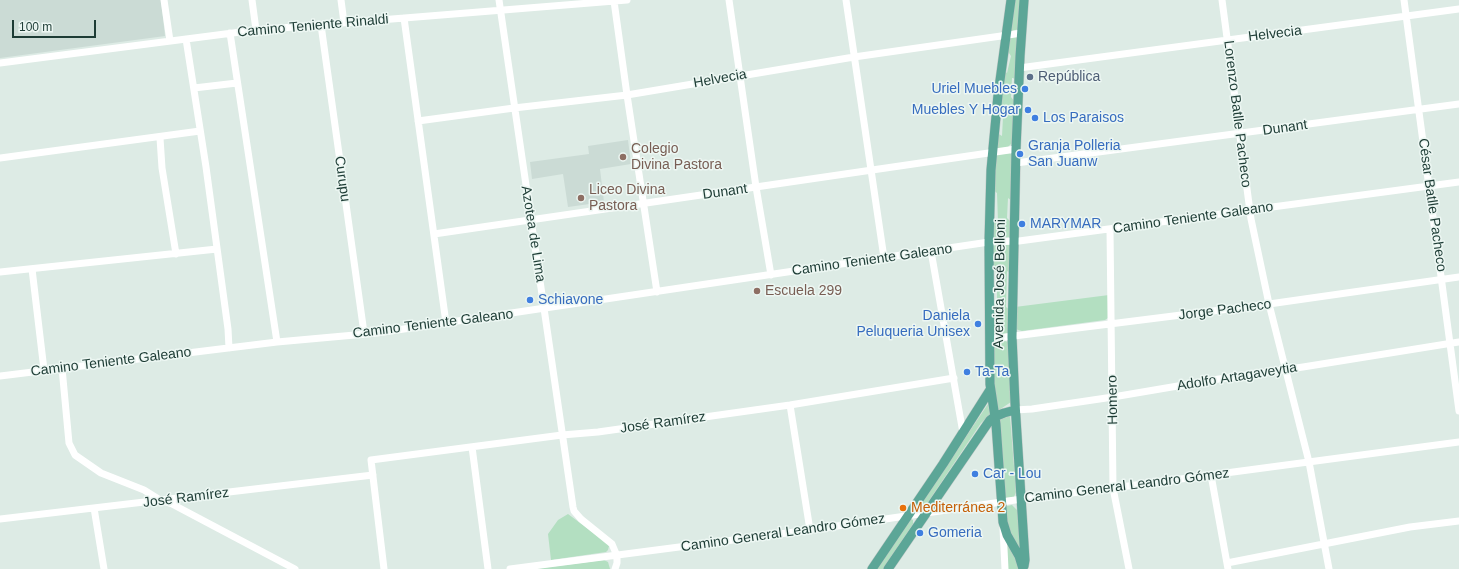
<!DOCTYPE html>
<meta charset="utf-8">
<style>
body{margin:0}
#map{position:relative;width:1459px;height:569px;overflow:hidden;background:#ddebe5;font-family:Arial,sans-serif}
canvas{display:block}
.scale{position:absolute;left:12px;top:20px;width:84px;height:18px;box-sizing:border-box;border:2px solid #1d3c35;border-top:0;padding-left:5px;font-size:12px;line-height:14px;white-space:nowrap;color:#1d3c35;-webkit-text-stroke:3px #edf7f3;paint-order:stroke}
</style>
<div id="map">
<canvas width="1459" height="569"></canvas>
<div class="scale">100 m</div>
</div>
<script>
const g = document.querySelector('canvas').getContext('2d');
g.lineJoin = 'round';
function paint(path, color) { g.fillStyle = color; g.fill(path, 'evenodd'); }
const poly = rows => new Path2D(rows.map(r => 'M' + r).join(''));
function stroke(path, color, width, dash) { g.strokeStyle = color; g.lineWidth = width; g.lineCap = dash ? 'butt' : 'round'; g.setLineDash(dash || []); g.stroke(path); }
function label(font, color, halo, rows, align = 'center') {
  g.font = font + ' Arial,sans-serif'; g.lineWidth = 3; g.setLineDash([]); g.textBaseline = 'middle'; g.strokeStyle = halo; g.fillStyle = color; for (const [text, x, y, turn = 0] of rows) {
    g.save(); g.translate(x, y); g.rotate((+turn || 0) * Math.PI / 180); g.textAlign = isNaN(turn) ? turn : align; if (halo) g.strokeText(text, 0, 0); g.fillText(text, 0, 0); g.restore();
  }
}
paint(poly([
 [0,0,161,0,165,36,0,58],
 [628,140,631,164,600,169,604,202,568,207,563,174,532,179,530,162,589,154,588,146]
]), '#cbdbd5');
paint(poly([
 [1014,0,1023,0,1019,29,1012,31,1010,30],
 [1017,36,1017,81,1013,78,1012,78,1011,97,1015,102,1012,143,1008,147,998,149,997,147,997,133,1002,136,1003,117,998,113,1003,70,1007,73,1011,56,1007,50,1008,39],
 [1010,153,1012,155,1012,201,1008,198,1007,218,1012,223,1010,237,995,238,993,237,993,219,996,223,998,222,997,193,993,190,996,155],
 [995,244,1009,244,1011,246,1011,274,1007,271,1006,307,1010,310,1010,333,994,335,993,306,997,309,997,273,993,269,993,246],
 [1109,295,1108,318,1105,320,1022,331,1015,329,1015,307],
 [1002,340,1008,342,1011,402,999,410,995,406,993,344,995,341],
 [988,404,990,415,981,423,924,508,921,509,920,505],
 [1010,416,1016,492,1014,497,1006,498,1004,496,999,420],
 [1012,505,1017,510,1023,565,1008,530,1005,508,1007,506],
 [568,514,607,543,609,546,608,550,606,552,551,560,548,534,558,520],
 [910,519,913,520,913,524,883,569,877,569],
 [1006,542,1017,562,1018,569,1007,569],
 [604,560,608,562,610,569,534,569]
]), '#b3dfc1');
const major = poly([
 [1011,0,998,95,991,170,989,242,990,384,996,424,1003,522,1007,535,1019,556,1023,569],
 [1024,566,1025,560,1015,403,1012,337,1016,149,1020,56,1024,0],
 [872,569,943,464,990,390],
 [888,569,990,420,994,417,1004,413,1015,410]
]);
stroke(major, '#c0c8c6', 10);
stroke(poly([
 [164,0,170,41],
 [252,0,256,30],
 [341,0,344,23],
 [499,0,573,507,574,511,581,519,612,544,617,556,617,563,615,569],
 [729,0,756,187,771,275],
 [846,0,884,258],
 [1222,0,1251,219,1269,304,1309,462,1329,569],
 [1404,0,1459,411],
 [614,1,627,95,657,292],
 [404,18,446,323],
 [321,25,364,333],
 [230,33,277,342],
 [186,39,206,167,228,329,229,348],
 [0,63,256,30,627,0],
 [1019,68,1459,9],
 [194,88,237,83],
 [418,121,514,108,627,95,854,57,1022,33],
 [160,138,162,168,176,254],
 [0,158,200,131],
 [1016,163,1459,104],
 [1110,229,1113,488,1129,569],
 [434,234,1016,149],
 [931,251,963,433],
 [32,269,44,370],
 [0,272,217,249],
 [990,339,1269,304,1459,277],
 [62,368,69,443,75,455,101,473,144,490,160,500,172,504,295,569],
 [0,376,277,342,377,333,989,242,1019,241,1459,182],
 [790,405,810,530],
 [1015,410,1032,409,1113,397,1219,379,1303,367,1459,342],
 [472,447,488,569],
 [1211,475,1228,569],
 [94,508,104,569],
 [0,519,373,475],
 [1003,528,1005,569],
 [1227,563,1410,527,1459,521],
 [384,569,371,460,562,435,598,432,790,405,954,378],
 [510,569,810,530,1022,499,1113,488,1459,442]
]), '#fff', 7);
stroke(major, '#5ca697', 9);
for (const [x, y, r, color] of [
 [1030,77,4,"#5c6f8a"],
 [1025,89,4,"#3f7fe0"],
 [1028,110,4,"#3f7fe0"],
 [1035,118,4,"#3f7fe0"],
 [1020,154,4,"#3f7fe0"],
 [623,157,4,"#8d6e63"],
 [581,198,4,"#8d6e63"],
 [1022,224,4,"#3f7fe0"],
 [757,291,4,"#8d6e63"],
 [530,300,4,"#3f7fe0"],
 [978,324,4,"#3f7fe0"],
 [967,372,4,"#3f7fe0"],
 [975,474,4,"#3f7fe0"],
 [903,508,4,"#e8710a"],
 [920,533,4,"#3f7fe0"]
]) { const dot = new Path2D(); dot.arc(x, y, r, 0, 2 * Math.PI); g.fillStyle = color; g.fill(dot); stroke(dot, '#edf7f3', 1.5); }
label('14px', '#1d3c35', '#edf7f3', [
 ["Camino Teniente Rinaldi",313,26,-5],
 ["Helvecia",1275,34,-7],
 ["Helvecia",720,79,-10],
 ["Lorenzo Batlle Pacheco",1237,114,83],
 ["Dunant",1285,128,-8],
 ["Curupu",342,179,82],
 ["Dunant",725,192,-8],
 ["César Batlle Pacheco",1432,205,82],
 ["Camino Teniente Galeano",1193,218,-8],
 ["Azotea de Lima",533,234,81],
 ["Camino Teniente Galeano",872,260,-8],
 ["Avenida José Belloni",1000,284,-89],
 ["Jorge Pacheco",1225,310,-7],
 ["Camino Teniente Galeano",433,324,-7],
 ["Camino Teniente Galeano",111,362,-7],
 ["Adolfo Artagaveytia",1237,377,-9],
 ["Homero",1113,400,-91],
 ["José Ramírez",663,423,-8],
 ["Camino General Leandro Gómez",1127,486,-7],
 ["José Ramírez",186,498,-7],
 ["Camino General Leandro Gómez",783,533,-8]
]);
label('14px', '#4e5e75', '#edf7f3', [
 ["República",1038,77]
], 'left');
label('14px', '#366cbe', '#edf7f3', [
 ["Uriel Muebles",1017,89,"right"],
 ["Muebles Y Hogar",1020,110,"right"],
 ["Los Paraisos",1043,118],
 ["Granja Polleria",1028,146],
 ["San Juanw",1028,162],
 ["MARYMAR",1030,224],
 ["Schiavone",538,300],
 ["Daniela",970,316,"right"],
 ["Peluqueria Unisex",970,332,"right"],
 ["Ta-Ta",975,372],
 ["Car - Lou",983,474],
 ["Gomeria",928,533]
], 'left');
label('14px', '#785e54', '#edf7f3', [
 ["Colegio",631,149],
 ["Divina Pastora",631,165],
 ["Liceo Divina",589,190],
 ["Pastora",589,206],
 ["Escuela 299",765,291]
], 'left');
label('14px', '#c56008', '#edf7f3', [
 ["Mediterránea 2",911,508]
], 'left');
</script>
